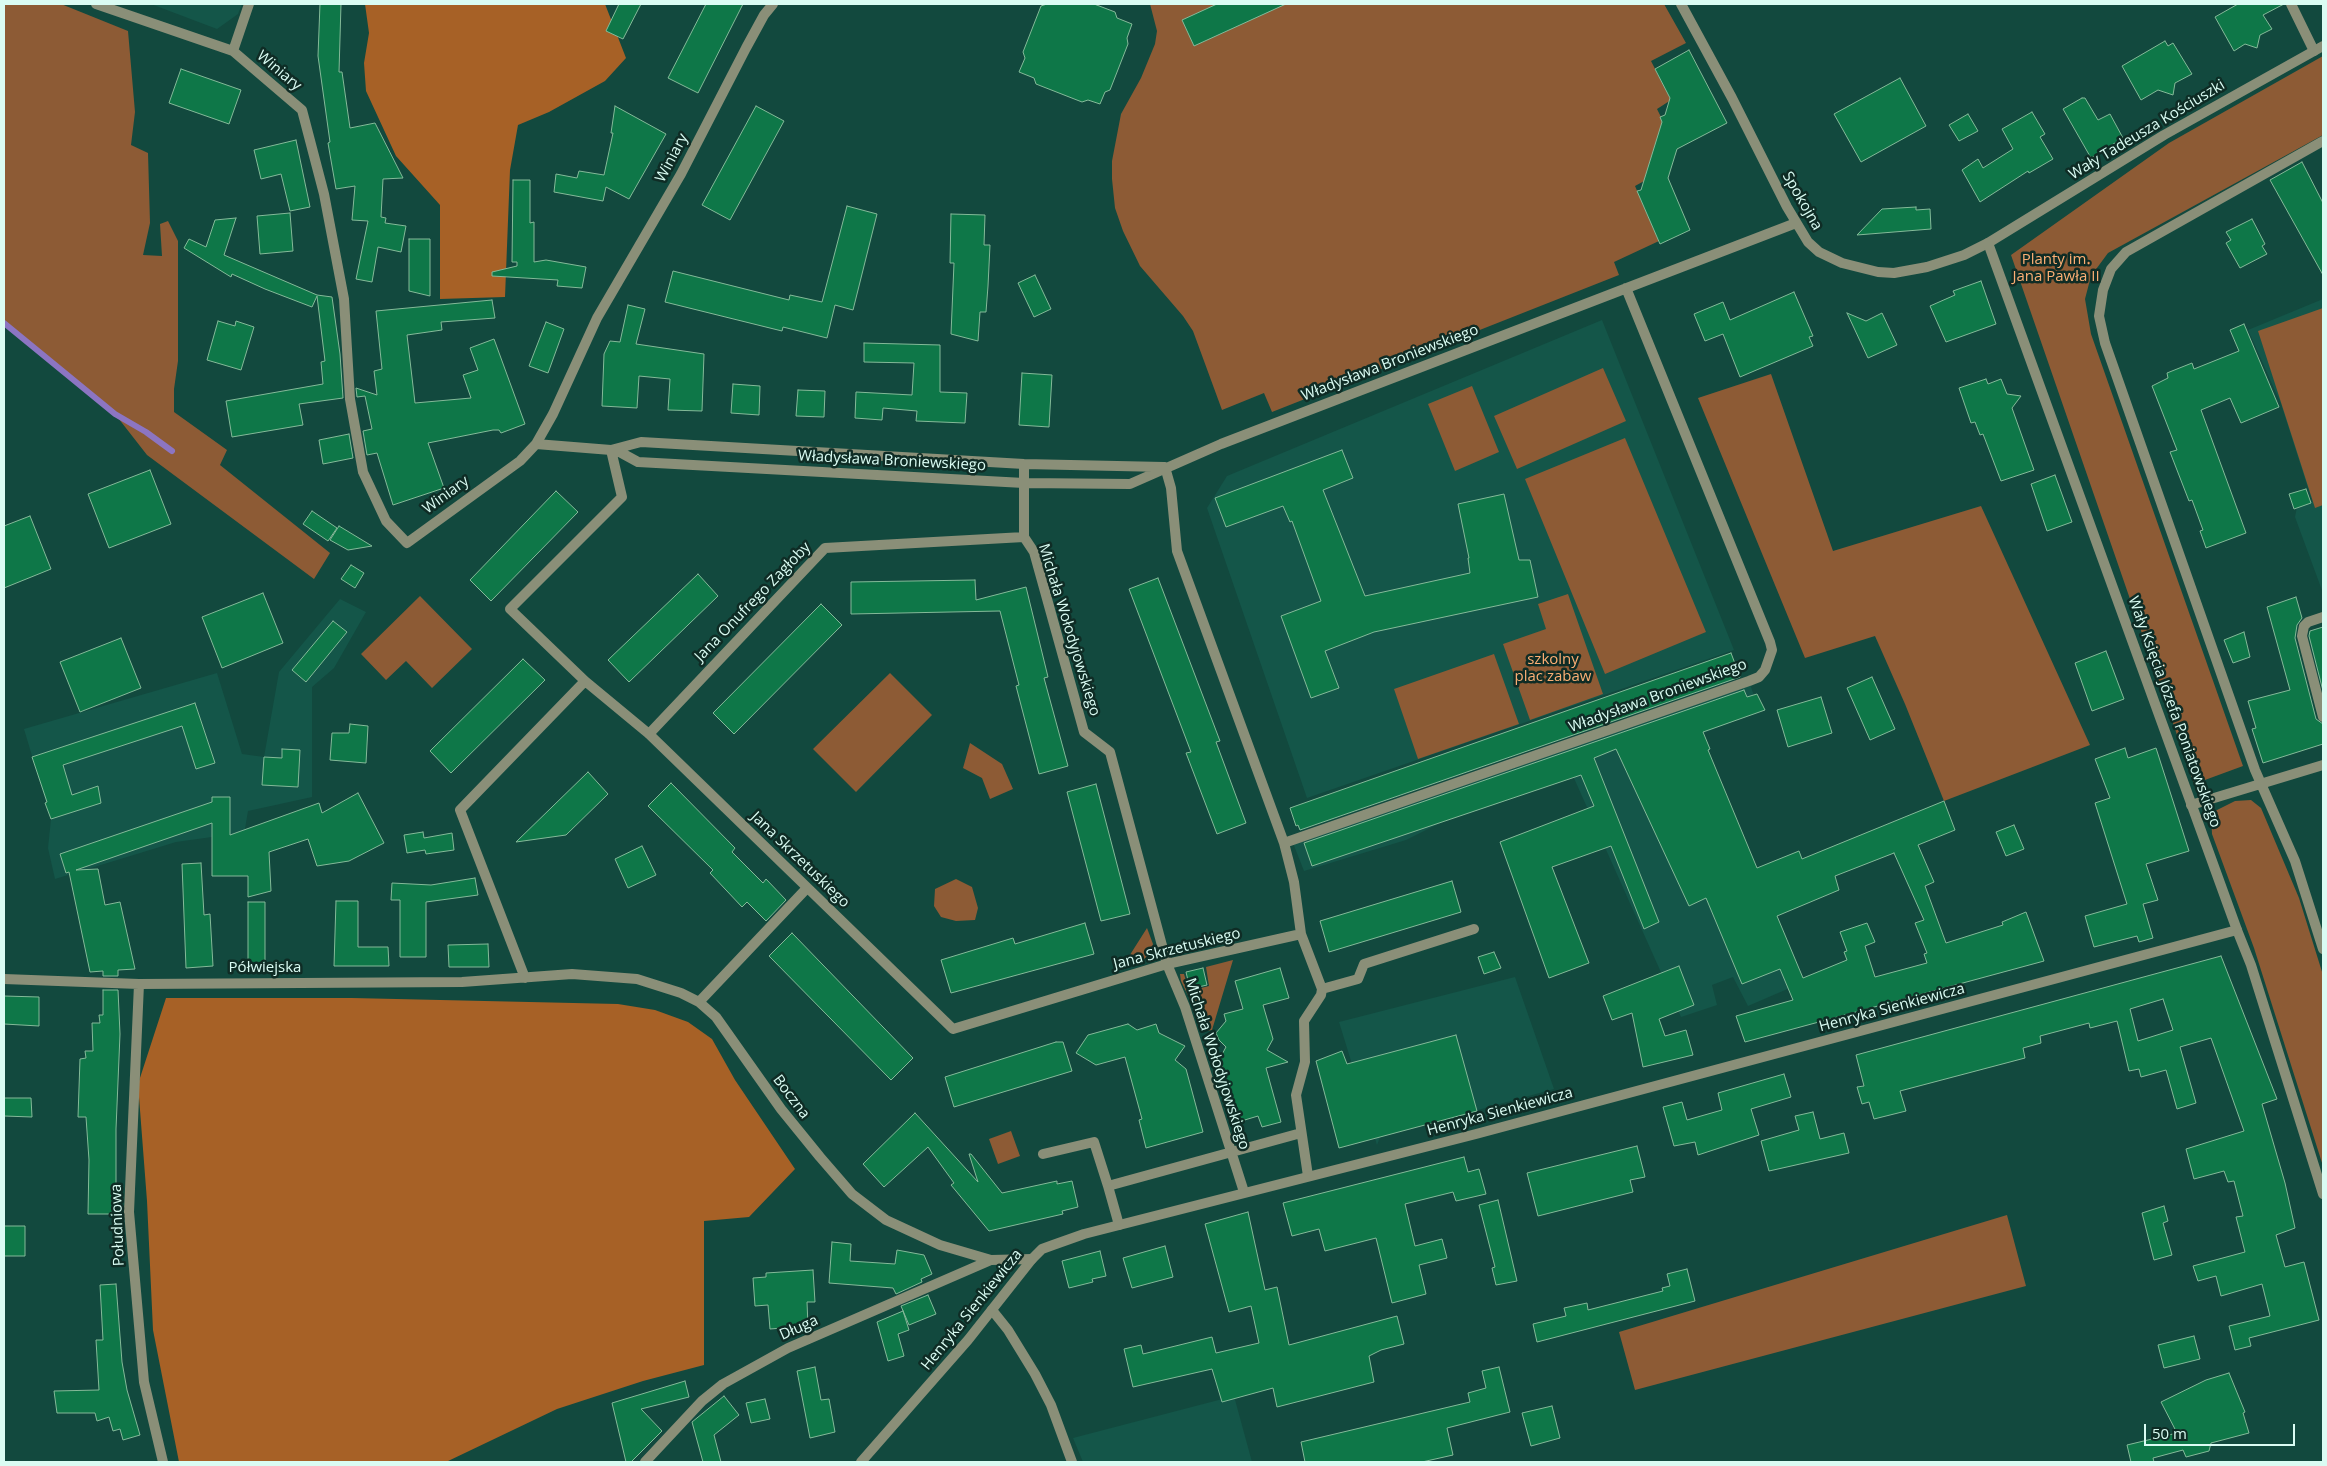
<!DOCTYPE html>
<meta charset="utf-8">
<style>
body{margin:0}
#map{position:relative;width:2327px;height:1466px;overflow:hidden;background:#12493e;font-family:"Open Sans",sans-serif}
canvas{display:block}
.frame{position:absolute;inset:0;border:5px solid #dafcf3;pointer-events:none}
.scale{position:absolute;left:2144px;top:1424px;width:151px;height:22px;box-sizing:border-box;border:2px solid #dafcf3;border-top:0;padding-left:6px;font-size:15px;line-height:18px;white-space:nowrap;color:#dafcf3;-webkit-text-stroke:4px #0f2c25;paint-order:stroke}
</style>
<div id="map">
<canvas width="2327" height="1466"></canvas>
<div class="frame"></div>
<div class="scale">50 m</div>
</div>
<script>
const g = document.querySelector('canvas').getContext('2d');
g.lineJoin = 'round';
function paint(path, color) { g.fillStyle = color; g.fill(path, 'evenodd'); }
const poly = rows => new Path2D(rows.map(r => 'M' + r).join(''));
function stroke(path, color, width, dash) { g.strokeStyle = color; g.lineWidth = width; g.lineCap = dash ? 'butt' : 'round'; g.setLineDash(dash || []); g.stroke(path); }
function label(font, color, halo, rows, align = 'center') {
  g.font = font + ' "Open Sans",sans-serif'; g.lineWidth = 5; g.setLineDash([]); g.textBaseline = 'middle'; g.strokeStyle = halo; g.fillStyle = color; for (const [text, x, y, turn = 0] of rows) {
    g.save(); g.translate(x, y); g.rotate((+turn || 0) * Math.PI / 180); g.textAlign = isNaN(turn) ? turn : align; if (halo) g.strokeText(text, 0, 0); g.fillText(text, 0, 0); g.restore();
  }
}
paint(poly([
 [151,4,242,4,238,14,217,29],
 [2323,299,2323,593,2295,517,2297,507,2312,501,2281,404,2248,330],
 [1602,320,1734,650,1307,798,1207,508,1227,476],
 [340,599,366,612,334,668,312,687,312,797,248,811,237,876,212,876,212,837,176,842,55,879,48,848,51,819,24,729,217,673,242,754,264,757,279,672],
 [1749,681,1759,711,1699,735,1799,984,1748,1006,1733,977,1712,985,1717,1005,1681,1017,1573,776,1454,816,1406,840,1304,871,1293,843],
 [1515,977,1554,1089,1380,1137,1377,1145,1339,1022],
 [1234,1396,1252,1462,1083,1462,1073,1438]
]), '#145649');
paint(poly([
 [4,4,61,4,128,31,135,112,131,145,148,153,150,223,143,255,162,256,160,224,168,221,178,241,178,361,174,389,174,412,227,450,220,465,330,553,314,579,147,455,115,414,4,323],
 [1150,4,1664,4,1686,43,1651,61,1671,100,1657,109,1664,123,1646,180,1635,186,1659,241,1614,262,1619,275,1272,412,1264,393,1222,410,1193,331,1183,316,1140,266,1123,231,1115,208,1112,179,1112,161,1121,114,1141,78,1155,44,1157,31],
 [2323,56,2323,135,2108,253,2091,276,2085,299,2091,334,2243,766,2194,784,2011,255,2169,143],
 [2323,308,2323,505,2315,508,2258,331],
 [1603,368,1626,421,1517,469,1494,416],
 [1771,374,1833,551,1981,506,2090,745,1944,801,1905,704,1875,636,1805,658,1698,398],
 [1472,386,1499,452,1455,471,1428,404],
 [1625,438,1706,632,1605,674,1525,479],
 [1568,594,1603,694,1530,720,1503,644,1546,629,1538,604],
 [420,596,472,649,432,688,406,661,386,680,361,654],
 [1494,654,1519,724,1418,759,1394,689],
 [890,673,932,715,856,792,813,749],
 [970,743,1002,764,1013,789,990,799,982,778,963,768],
 [2251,800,2261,808,2299,898,2323,975,2323,1166,2254,948,2212,834,2211,813,2235,801],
 [956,879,972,887,978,908,975,920,956,921,941,917,934,906,935,889],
 [1147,928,1153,944,1151,953,1142,961,1121,969],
 [1233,960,1212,1030,1206,1031,1202,1018,1198,1016,1181,981,1180,974,1184,974,1189,991,1209,986,1206,967],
 [1011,1131,1020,1156,998,1164,989,1139],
 [2007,1215,2026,1286,1635,1390,1619,1332]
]), '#8d5b35');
paint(poly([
 [365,4,605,4,626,58,605,81,549,112,518,125,510,170,505,297,440,299,440,205,396,156,366,91,364,63,369,33],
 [166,998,352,998,618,1004,655,1010,688,1022,712,1039,735,1080,795,1169,749,1217,704,1221,704,1365,643,1381,557,1409,446,1462,179,1462,153,1330,147,1201,138,1084]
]), '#a76126');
stroke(poly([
 [4,323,115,414,146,432,172,451]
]), '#8c75c2', 6);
const building = poly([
 [320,4,341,4,339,72,342,72,350,128,375,123,403,178,383,179,381,217,386,218,385,223,406,226,401,252,378,247,372,282,356,279,368,221,352,220,355,186,336,189,328,143,330,142,318,56,320,4],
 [619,4,641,4,623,39,606,31,619,4],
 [706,4,743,4,698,93,668,78,706,4],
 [1047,4,1094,4,1115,12,1117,18,1132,24,1127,38,1128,44,1110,90,1105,92,1100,104,1088,100,1082,102,1036,84,1034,78,1019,72,1025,58,1023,52,1041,6,1047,4],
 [1217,4,1286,4,1194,46,1182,20,1217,4],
 [2238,4,2284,4,2263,15,2272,29,2260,35,2257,48,2245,44,2234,51,2215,17,2238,4],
 [2165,41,2168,46,2173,43,2192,74,2175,83,2173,95,2158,90,2141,100,2122,66,2165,41],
 [1689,50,1727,123,1677,149,1668,178,1690,230,1660,244,1637,191,1641,190,1662,122,1660,117,1665,115,1670,98,1655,69,1689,50],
 [181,69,241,90,229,124,169,103,181,69],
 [1900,78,1926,126,1861,162,1834,114,1900,78],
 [2082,98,2085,98,2098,120,2110,114,2123,138,2091,158,2063,109,2082,98],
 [615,106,666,134,629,199,606,187,603,201,554,192,556,174,577,178,579,171,604,175,613,133,611,133,615,106],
 [756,106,784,121,730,220,702,205,756,106],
 [2032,112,2045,134,2040,137,2053,159,2029,173,2028,171,1980,202,1962,170,1978,159,1983,168,2013,149,2002,129,2032,112],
 [1968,114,1978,131,1959,141,1949,125,1968,114],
 [296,140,310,207,290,211,281,174,261,179,254,150,296,140],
 [2302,162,2323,203,2323,275,2270,180,2302,162],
 [513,180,530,180,530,223,534,222,534,262,546,260,586,267,582,288,557,286,558,280,492,276,492,272,517,266,517,262,512,262,513,180],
 [847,206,877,214,853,310,835,305,827,338,783,327,782,331,665,302,673,271,789,300,790,295,822,302,847,206],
 [1916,207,1916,210,1930,209,1931,229,1857,235,1882,209,1916,207],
 [290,213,293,251,260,254,257,216,290,213],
 [951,214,985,215,984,245,990,245,988,286,986,312,980,312,978,341,951,334,954,263,950,263,951,214],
 [236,218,224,255,317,295,332,297,340,354,343,398,299,404,303,425,232,437,226,401,323,384,321,362,325,361,317,296,312,307,265,289,232,274,231,277,184,248,189,239,206,247,215,220,236,218],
 [2252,219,2265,244,2262,246,2267,254,2240,268,2226,243,2231,240,2226,232,2252,219],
 [409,239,430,239,430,296,409,291,409,239],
 [1035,275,1051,309,1034,317,1018,283,1035,275],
 [1981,281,1996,324,1946,342,1930,306,1955,295,1953,291,1981,281],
 [1794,292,1813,336,1809,337,1813,346,1740,377,1723,334,1705,341,1694,314,1723,302,1730,320,1794,292],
 [492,300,495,318,441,322,442,330,407,335,415,403,471,398,463,375,478,370,470,348,494,339,525,424,501,433,499,430,493,430,428,443,444,488,393,505,377,453,367,455,363,431,372,429,365,396,357,397,356,388,377,395,374,371,382,369,376,311,492,300],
 [628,305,645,309,636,344,704,354,702,411,668,410,670,379,639,376,637,408,602,406,604,354,610,341,620,342,628,305],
 [1847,313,1866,321,1882,313,1897,345,1868,358,1847,313],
 [218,321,235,326,236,321,254,327,241,370,207,360,218,321],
 [546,322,564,329,548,373,529,366,546,322],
 [2244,324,2279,407,2241,423,2230,398,2201,410,2246,533,2206,548,2200,531,2203,530,2192,500,2189,501,2170,452,2177,450,2152,386,2168,378,2167,373,2192,363,2194,369,2239,351,2230,330,2244,324],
 [864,343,940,345,940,392,967,393,965,423,916,421,917,411,883,408,882,420,855,418,856,392,912,395,914,363,864,362,864,343],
 [1022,373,1052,375,1049,427,1019,425,1022,373],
 [1986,379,1988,384,2001,379,2007,394,2021,396,2012,408,2034,470,2001,481,1983,434,1980,435,1975,422,1971,423,1959,388,1986,379],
 [733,384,760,386,759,415,731,413,733,384],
 [798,390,825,391,824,417,796,416,798,390],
 [349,434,353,458,323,464,319,440,349,434],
 [1342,450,1353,478,1323,490,1365,596,1470,573,1468,558,1469,558,1458,504,1504,494,1519,560,1530,560,1538,597,1374,632,1325,651,1339,688,1311,698,1281,616,1321,601,1292,521,1290,522,1283,506,1226,527,1215,498,1342,450],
 [150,470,171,524,109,548,88,494,150,470],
 [2055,475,2072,522,2047,531,2031,484,2055,475],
 [2306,489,2311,503,2294,509,2289,494,2306,489],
 [556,491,578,512,491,601,470,580,556,491],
 [312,511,337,528,328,541,303,524,312,511],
 [30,516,51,569,4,588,4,526,30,516],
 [339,526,372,546,348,550,330,540,339,526],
 [351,565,364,573,355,588,341,579,351,565],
 [698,574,718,596,629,682,608,660,698,574],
 [1158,578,1220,741,1216,742,1246,823,1217,834,1186,753,1191,752,1129,589,1158,578],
 [975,580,976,600,1026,587,1048,677,1044,678,1068,766,1039,774,1016,686,1019,685,1000,611,851,614,851,582,975,580],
 [263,593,283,643,222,668,202,617,263,593],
 [2296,597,2302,618,2297,625,2295,638,2316,719,2323,724,2323,744,2263,763,2252,729,2256,728,2248,701,2290,690,2267,607,2296,597],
 [821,604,842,625,734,734,713,713,821,604],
 [333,621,347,632,306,682,292,670,333,621],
 [2323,627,2323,691,2309,636,2310,631,2323,627],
 [2244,632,2250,657,2233,663,2224,640,2244,632],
 [121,638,141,688,80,712,60,662,121,638],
 [2106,651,2124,699,2092,711,2075,663,2106,651],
 [1731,653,1740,677,1300,830,1298,825,1296,826,1290,808,1731,653],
 [523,659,545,680,451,773,430,751,523,659],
 [1872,677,1895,729,1870,740,1847,688,1872,677],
 [1744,690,1747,697,1757,694,1765,710,1703,732,1710,749,1708,750,1757,868,1799,851,1802,859,1944,801,1955,830,1918,845,1934,882,1925,886,1946,943,2003,925,2002,922,2026,912,2044,961,1745,1042,1736,1016,1793,1000,1780,969,1742,984,1706,898,1689,906,1616,749,1594,758,1659,922,1644,929,1611,846,1552,867,1589,963,1549,978,1500,842,1594,806,1581,775,1312,866,1304,843,1744,690],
 [1894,853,1924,920,1915,923,1927,953,1924,954,1927,963,1875,977,1865,946,1875,942,1867,923,1840,932,1847,951,1844,952,1847,960,1803,978,1777,916,1839,890,1835,876,1894,853],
 [1821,697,1832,733,1788,747,1777,710,1821,697],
 [195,703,215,763,196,769,182,726,63,765,72,795,98,786,101,803,51,819,45,803,47,802,32,757,195,703],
 [350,724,368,726,366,763,330,760,332,733,349,733,350,724],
 [2125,748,2128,758,2156,748,2189,851,2146,864,2158,900,2143,904,2153,938,2139,942,2137,936,2094,947,2085,916,2127,904,2095,803,2110,798,2095,759,2125,748],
 [282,749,300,750,298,787,262,785,264,757,282,758,282,749],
 [588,772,608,794,566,835,516,842,588,772],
 [671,783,735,848,732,852,763,883,766,879,786,900,766,921,747,902,742,907,710,873,713,870,648,806,671,783],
 [1096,784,1130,914,1101,921,1067,792,1096,784],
 [358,793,384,843,349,861,317,866,308,839,269,852,271,891,248,897,248,876,212,876,212,823,76,870,98,869,105,905,120,902,135,969,118,970,118,976,103,976,103,971,90,972,69,872,66,873,60,854,212,802,212,797,230,797,230,835,319,803,322,813,358,793],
 [2014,825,2024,849,2006,856,1996,832,2014,825],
 [423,832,424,838,452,833,454,850,426,854,425,850,407,853,404,835,423,832],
 [642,846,656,875,628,888,615,859,642,846],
 [201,863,204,915,210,914,213,966,186,968,182,864,201,863],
 [475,878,478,895,426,902,426,957,400,957,400,900,391,900,392,883,431,885,475,878],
 [1452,881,1461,912,1329,952,1320,921,1452,881],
 [336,901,358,901,358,947,388,947,389,966,334,966,336,901],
 [248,902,265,902,265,966,248,966,248,902],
 [1085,923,1094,954,951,993,941,960,1013,938,1015,944,1085,923],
 [792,933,913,1058,891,1080,769,956,792,933],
 [488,944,489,967,449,967,448,945,488,944],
 [1494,952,1501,968,1484,974,1478,957,1494,952],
 [2221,956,2277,1099,2262,1104,2285,1183,2295,1228,2276,1235,2285,1267,2304,1262,2319,1320,2249,1338,2251,1346,2235,1350,2229,1326,2270,1316,2262,1284,2221,1296,2216,1276,2198,1281,2193,1266,2245,1252,2236,1217,2243,1216,2234,1181,2228,1182,2224,1171,2194,1179,2186,1149,2244,1131,2211,1038,2180,1047,2196,1103,2177,1109,2166,1070,2141,1077,2139,1069,2129,1071,2117,1021,2090,1028,2089,1023,2040,1036,2041,1043,2023,1048,2025,1058,1900,1091,1906,1111,1874,1119,1869,1102,1862,1104,1857,1087,1864,1086,1856,1055,2221,956],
 [2163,999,2173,1030,2138,1041,2130,1009,2163,999],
 [1679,966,1694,1005,1659,1019,1665,1036,1686,1030,1693,1055,1643,1067,1632,1013,1612,1020,1603,996,1679,966],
 [1203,968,1207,985,1190,989,1186,972,1203,968],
 [1280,968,1289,998,1263,1005,1273,1039,1267,1050,1288,1062,1266,1068,1281,1122,1262,1127,1258,1116,1238,1122,1220,1058,1226,1047,1219,1040,1216,1033,1226,1021,1224,1014,1243,1009,1235,981,1280,968],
 [103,990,118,990,120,1034,116,1129,116,1214,88,1214,89,1160,86,1117,78,1117,80,1059,86,1058,85,1051,93,1051,92,1023,100,1023,99,1015,103,1015,103,990],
 [4,996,39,997,39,1026,4,1024,4,996],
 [1128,1024,1137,1030,1156,1024,1159,1033,1185,1046,1175,1060,1186,1069,1203,1132,1146,1148,1139,1120,1142,1119,1125,1057,1096,1065,1076,1053,1088,1035,1128,1024],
 [1456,1035,1477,1111,1339,1148,1316,1061,1342,1051,1347,1064,1456,1035],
 [1056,1042,1063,1042,1072,1071,954,1107,945,1077,1056,1042],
 [1784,1074,1791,1097,1751,1109,1759,1135,1698,1155,1695,1142,1674,1146,1663,1107,1682,1102,1687,1120,1722,1110,1718,1093,1784,1074],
 [4,1098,31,1098,32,1117,4,1116,4,1098],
 [1813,1112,1820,1139,1844,1133,1849,1153,1769,1171,1761,1141,1799,1130,1795,1116,1813,1112],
 [915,1113,978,1182,969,1154,971,1154,1002,1193,1057,1181,1057,1184,1072,1181,1078,1207,1062,1211,1063,1214,989,1231,951,1185,954,1183,928,1147,884,1187,863,1164,915,1113],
 [1637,1146,1645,1177,1630,1180,1633,1192,1538,1216,1527,1173,1637,1146],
 [1464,1157,1468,1172,1479,1169,1486,1194,1456,1201,1453,1192,1405,1204,1415,1246,1442,1239,1447,1258,1419,1265,1426,1294,1392,1303,1376,1238,1325,1251,1319,1229,1292,1236,1283,1203,1464,1157],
 [1498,1200,1517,1281,1496,1285,1492,1268,1495,1267,1479,1205,1498,1200],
 [2164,1206,2168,1221,2163,1223,2172,1255,2154,1260,2142,1213,2164,1206],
 [1248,1212,1265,1290,1277,1287,1289,1345,1397,1316,1404,1344,1381,1350,1369,1356,1374,1382,1277,1407,1273,1388,1222,1402,1212,1369,1133,1387,1124,1349,1141,1345,1143,1354,1212,1337,1216,1353,1259,1343,1251,1306,1229,1312,1205,1224,1248,1212],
 [4,1226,25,1226,25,1256,4,1256,4,1226],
 [832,1242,851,1244,850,1261,895,1264,897,1250,924,1255,932,1274,921,1279,922,1282,896,1294,893,1288,829,1283,832,1242],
 [1165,1246,1173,1277,1132,1288,1123,1258,1165,1246],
 [1100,1251,1106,1276,1092,1279,1093,1282,1069,1288,1062,1261,1100,1251],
 [1687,1269,1695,1301,1537,1342,1533,1324,1566,1316,1564,1308,1587,1303,1588,1310,1663,1291,1662,1288,1670,1286,1667,1274,1687,1269],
 [813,1270,815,1302,807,1302,808,1326,770,1329,768,1305,755,1306,753,1278,766,1277,766,1273,813,1270],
 [116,1284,122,1362,127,1390,140,1435,123,1440,120,1429,113,1431,109,1417,97,1421,95,1413,57,1413,54,1391,99,1390,96,1340,103,1340,100,1285,116,1284],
 [928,1295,936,1314,909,1325,901,1306,928,1295],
 [903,1311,909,1330,898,1334,904,1356,888,1361,877,1322,903,1311],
 [2194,1336,2200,1359,2164,1368,2158,1345,2194,1336],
 [815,1367,821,1400,829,1399,835,1432,810,1438,797,1371,815,1367],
 [1499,1367,1510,1412,1447,1428,1453,1455,1422,1462,1305,1462,1301,1442,1470,1402,1468,1393,1486,1388,1482,1371,1499,1367],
 [2229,1373,2245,1412,2243,1413,2249,1433,2211,1443,2209,1451,2186,1457,2183,1450,2153,1458,2154,1462,2131,1462,2127,1445,2177,1433,2161,1402,2206,1380,2229,1373],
 [685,1381,689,1397,641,1409,662,1431,631,1462,626,1462,612,1403,685,1381],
 [724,1396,739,1415,714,1435,721,1462,703,1462,692,1422,724,1396],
 [765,1399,770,1419,751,1423,746,1403,765,1399],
 [1552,1406,1560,1438,1531,1446,1522,1413,1552,1406]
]);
paint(building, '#0e7748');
stroke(building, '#84ba99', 1);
stroke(poly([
 [96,4,233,51,302,110,324,194,344,299,350,399,363,472,386,521,407,543,520,461,536,444,553,414,597,318,681,174,746,48,764,15,773,4],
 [1681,4,1732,98,1787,207,1808,242,1819,252,1842,263,1878,272,1894,273,1927,267,1964,255,1988,243],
 [2291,4,2314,51],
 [233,51,249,4],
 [2323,141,2126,252,2111,269,2103,290,2099,316,2105,343,2255,770,2295,861,2323,949],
 [536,444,611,450,641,442,1024,464,1164,467],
 [611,450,622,497,510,609,585,681,649,734,953,1029,1167,964,1301,934],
 [616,450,638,462,1024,483,1130,484,1221,444,1796,223],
 [1024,464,1024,537,1034,552,1084,732,1110,752,1167,964,1185,1007,1244,1192],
 [1165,467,1171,488,1177,551,1284,843,1294,882,1301,934,1322,989,1321,995,1304,1021,1305,1062,1296,1095,1308,1176],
 [2323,617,2308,622,2304,626,2302,636,2323,717],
 [649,734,825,548,1024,537],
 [2191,805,2323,765],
 [1284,843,1749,681,1759,677,1765,670,1772,650,1770,642,1626,288],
 [2237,930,2251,965,2323,1194],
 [525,978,460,810,585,681],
 [4,979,139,984,462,982,572,974,637,979,681,993,699,1002,716,1017,781,1109,820,1157,852,1194,886,1220,940,1245,991,1260,1032,1259],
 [139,984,129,1212,144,1382,163,1462],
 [1322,989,1358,979,1364,964,1474,929],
 [699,1002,807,888],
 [1043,1154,1094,1142,1108,1186],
 [1119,1225,1108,1186,1301,1133],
 [992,1310,1008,1330,1035,1374,1051,1405,1072,1462],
 [645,1462,702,1401,723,1384,788,1348,991,1260]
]), '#8a8f78', 10);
stroke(poly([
 [861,1462,968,1340,1032,1259,1042,1249,1053,1245,1084,1234,1476,1134,2237,930,1988,243,2164,135,2323,46]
]), '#8a8f78', 10);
label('15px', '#dafcf3', '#0f2c25', [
 ["Winiary",279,71,40],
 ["Wały Tadeusza Kościuszki",2147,130,-31],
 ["Winiary",672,158,-62],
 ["Spokojna",1802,201,60],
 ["Władysława Broniewskiego",1390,363,-21],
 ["Władysława Broniewskiego",892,461,3],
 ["Winiary",446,495,-36],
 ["Jana Onufrego Zagłoby",753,602,-46],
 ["Michała Wołodyjowskiego",1069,630,73],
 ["Władysława Broniewskiego",1658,696,-20],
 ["Wały Księcia Józefa Poniatowskiego",2174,712,70],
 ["Jana Skrzetuskiego",800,860,44],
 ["Jana Skrzetuskiego",1177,949,-14],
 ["Półwiejska",265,968],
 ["Henryka Sienkiewicza",1892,1008,-15],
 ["Michała Wołodyjowskiego",1217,1064,72],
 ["Boczna",791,1097,53],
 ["Henryka Sienkiewicza",1500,1112,-15],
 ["Południowa",118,1225,-92],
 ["Henryka Sienkiewicza",972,1310,-51],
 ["Długa",799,1328,-24]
]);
label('15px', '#fcaf75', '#0f2c25', [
 ["Planty im.",2056,260],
 ["Jana Pawła II",2056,277],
 ["szkolny",1553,660],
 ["plac zabaw",1553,677]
]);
</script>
